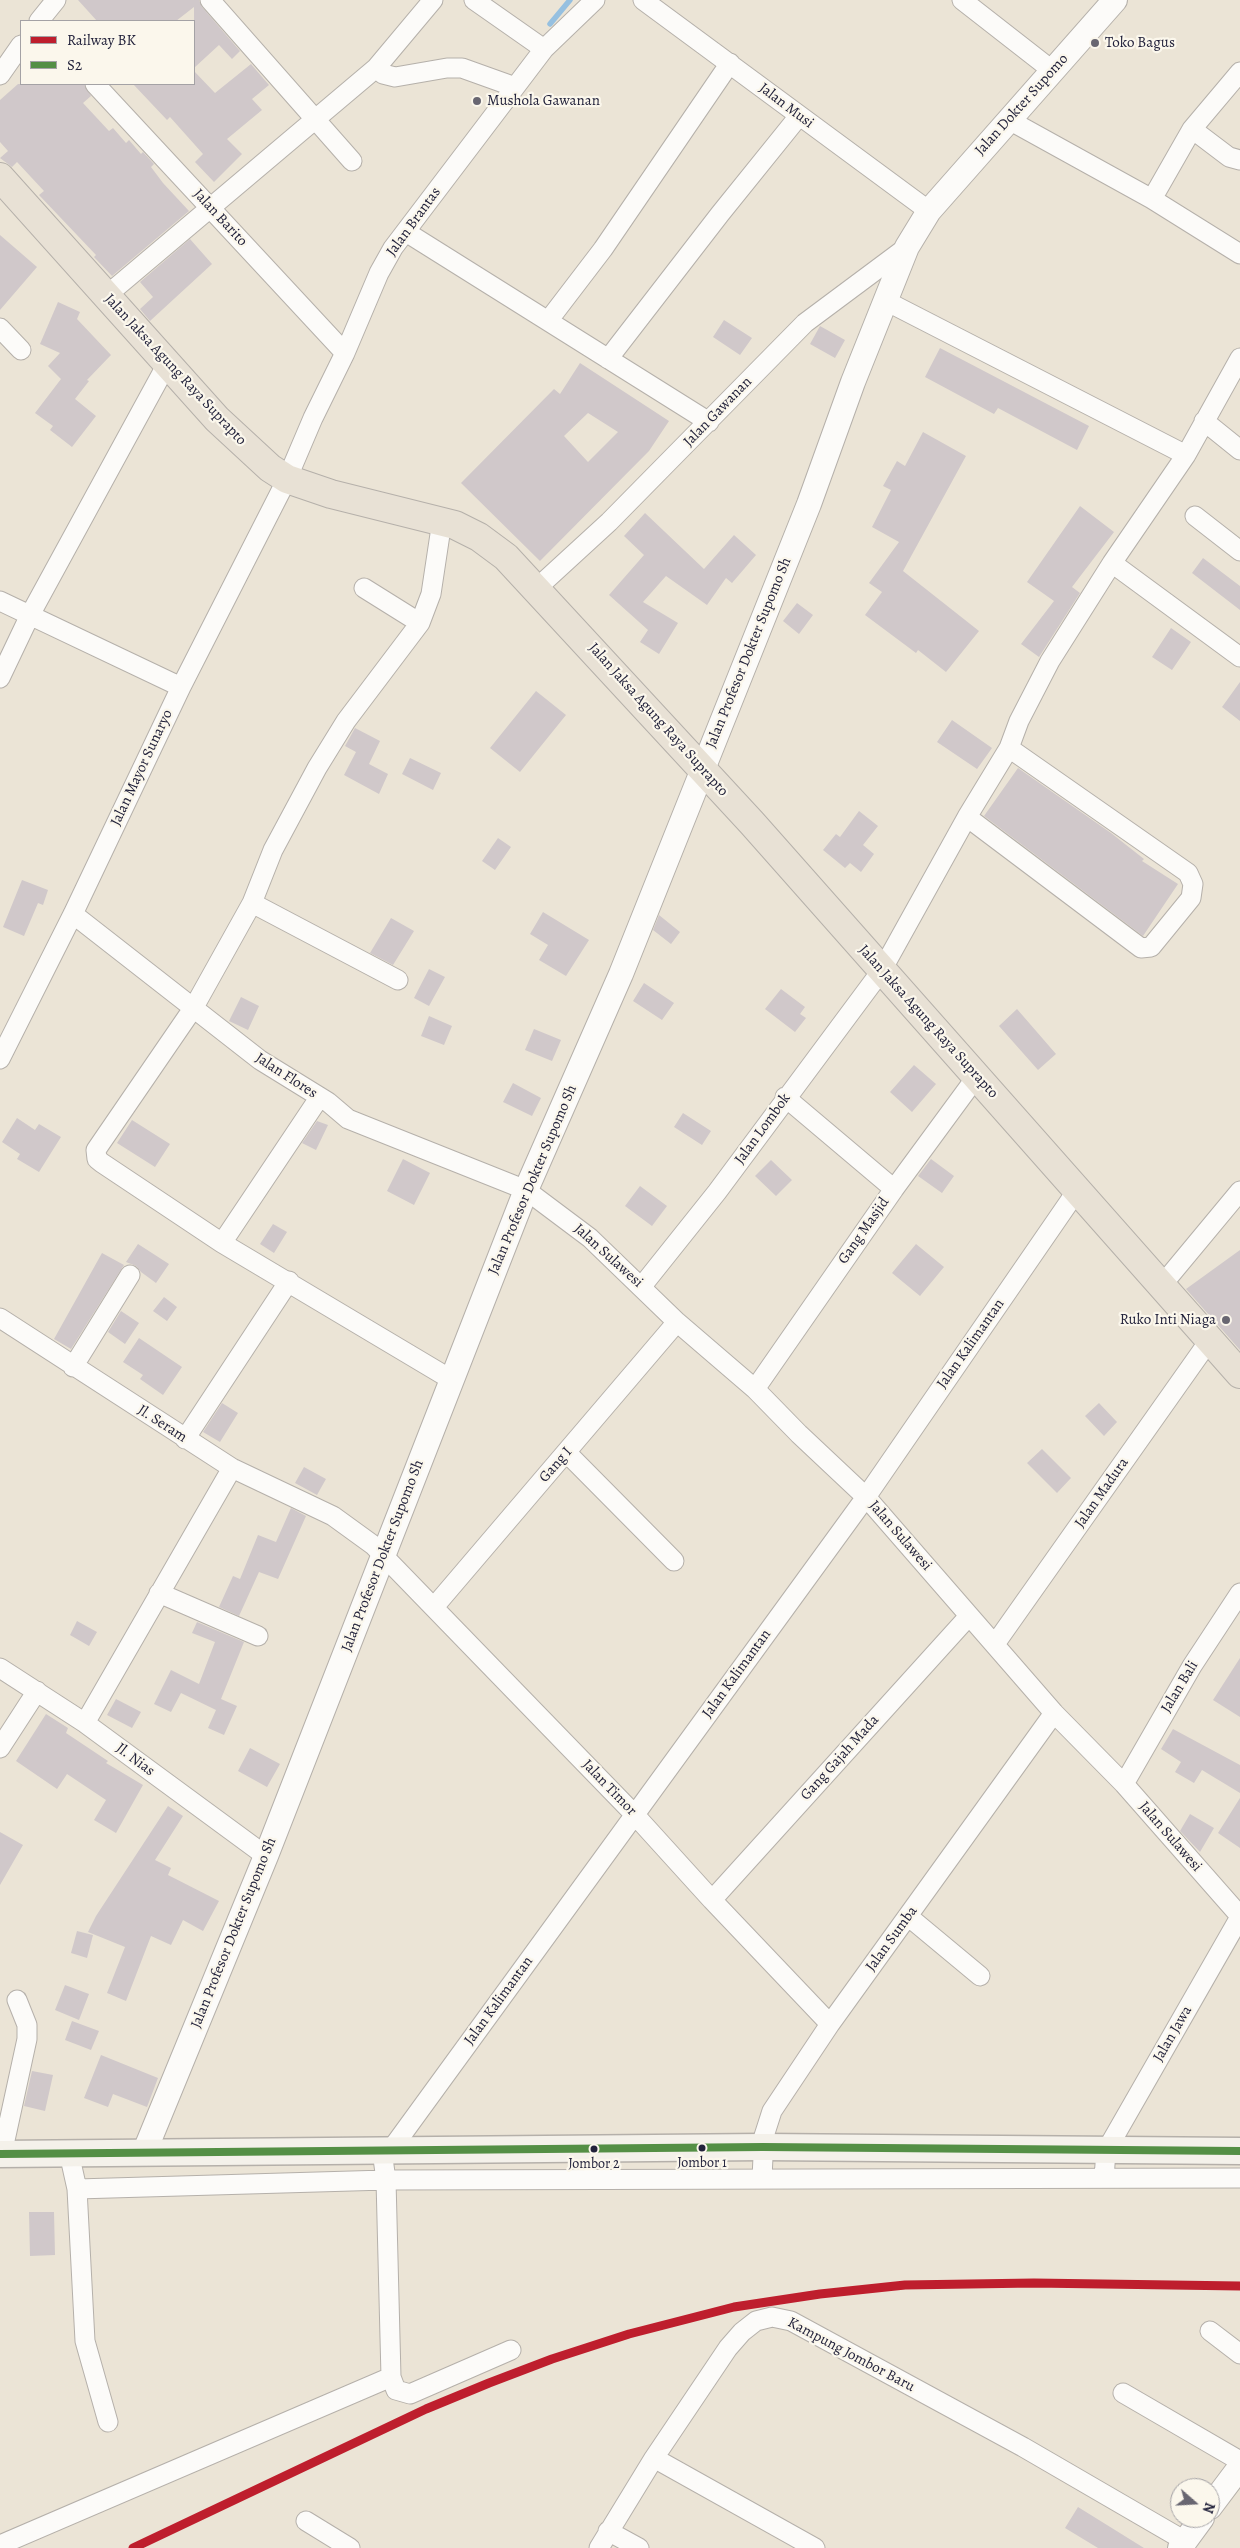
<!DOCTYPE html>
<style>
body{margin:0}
#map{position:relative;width:1240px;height:2548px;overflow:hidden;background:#ebe4d6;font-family:Alegreya,serif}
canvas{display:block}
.legend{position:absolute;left:20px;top:20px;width:175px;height:65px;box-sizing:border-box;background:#fbf7ec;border:1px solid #a4a2a5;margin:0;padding:6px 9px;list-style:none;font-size:15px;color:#22223b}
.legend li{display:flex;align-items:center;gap:10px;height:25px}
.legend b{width:25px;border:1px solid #a4a2a5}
.north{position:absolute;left:1170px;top:2478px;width:50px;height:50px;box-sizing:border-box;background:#fbf7ec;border:1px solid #a4a2a5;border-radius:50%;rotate:109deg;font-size:14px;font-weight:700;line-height:20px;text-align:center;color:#22223b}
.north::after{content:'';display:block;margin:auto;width:18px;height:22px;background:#686671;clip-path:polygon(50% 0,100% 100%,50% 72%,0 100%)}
</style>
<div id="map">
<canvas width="1240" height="2548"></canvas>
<ul class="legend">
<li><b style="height:6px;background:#be1e2d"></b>Railway BK</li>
<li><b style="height:6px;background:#548f45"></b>S2</li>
</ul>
<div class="north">N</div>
</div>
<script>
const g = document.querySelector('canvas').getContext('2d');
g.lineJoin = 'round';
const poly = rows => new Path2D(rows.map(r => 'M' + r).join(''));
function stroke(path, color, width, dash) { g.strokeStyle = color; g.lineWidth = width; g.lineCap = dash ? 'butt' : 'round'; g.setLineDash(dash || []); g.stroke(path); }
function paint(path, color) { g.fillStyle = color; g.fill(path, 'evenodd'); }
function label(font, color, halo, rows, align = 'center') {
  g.font = font + ' Alegreya,serif'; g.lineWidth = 4.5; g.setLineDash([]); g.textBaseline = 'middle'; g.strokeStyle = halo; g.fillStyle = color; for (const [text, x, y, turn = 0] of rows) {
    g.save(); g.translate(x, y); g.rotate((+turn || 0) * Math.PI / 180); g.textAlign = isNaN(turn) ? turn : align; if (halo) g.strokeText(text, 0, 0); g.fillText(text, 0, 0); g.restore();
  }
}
stroke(poly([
 [550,24,570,0]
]), '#96c0e0', 5.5);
paint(poly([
 [78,0,199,0,202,7,240,51,232,59,219,45,194,68,194,7,176,21,97,21],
 [251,64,269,85,252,99,262,110,227,139,242,154,214,182,195,162,203,154,170,117,167,120,133,84,194,84,194,71,215,93],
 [18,84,84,84,91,96,83,103,109,131,113,128,126,143,129,140,141,154,143,152,154,164,151,167,163,183,189,211,112,276,94,257,96,255,39,195,44,191,17,162,12,167,0,158,8,151,0,142,0,100],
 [0,235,37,267,0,310],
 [190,239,212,264,150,321,140,309,153,297,140,282],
 [58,302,80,312,77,319,111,355,87,380,89,381,75,399,96,416,72,447,50,430,53,426,35,413,61,379,48,366,60,353,40,344],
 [724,320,752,338,740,355,713,337],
 [820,326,845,340,835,358,810,344],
 [940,348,1089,426,1077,450,998,408,994,414,925,377],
 [580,363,669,421,649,451,540,561,461,483,554,389,560,394],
 [588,413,618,432,588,462,564,436],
 [923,432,966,456,903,571,979,631,946,672,918,650,916,653,865,615,882,592,869,583,899,542,872,527,891,490,883,486,897,461,905,466],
 [1080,506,1114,532,1072,587,1080,593,1039,657,1021,644,1054,601,1027,582],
 [645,513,704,569,734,535,756,555,732,583,726,578,707,605,666,576,643,602,678,623,659,654,640,642,648,630,609,595,644,555,624,536],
 [1203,558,1240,586,1240,610,1192,573],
 [797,603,813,615,799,634,783,621],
 [1171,628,1191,642,1172,670,1152,657],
 [1240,682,1240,721,1222,707],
 [536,691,566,715,520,772,490,748],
 [952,720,992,748,977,769,937,742],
 [355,728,380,741,369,764,388,774,379,794,344,775,356,752,345,746],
 [410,758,441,773,433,790,402,774],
 [1018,768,1111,833,1144,859,1142,861,1178,884,1143,936,984,816],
 [859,811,878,826,863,845,874,854,861,872,850,863,845,868,823,850,836,834,840,837],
 [498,838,511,847,495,870,482,861],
 [22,880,48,890,43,905,38,903,24,936,3,927],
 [543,912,589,940,566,976,539,960,548,945,530,934],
 [659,915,680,932,671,944,653,930],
 [391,918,414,931,393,965,370,953],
 [429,969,445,977,429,1006,414,998],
 [644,983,674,1003,662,1020,633,1001],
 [781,989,805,1007,800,1014,806,1018,795,1032,765,1009],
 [241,997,259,1006,248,1030,229,1021],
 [1017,1009,1056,1054,1038,1070,999,1026],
 [429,1016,452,1026,444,1045,421,1036],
 [534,1029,561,1040,552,1061,525,1050],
 [914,1065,936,1084,912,1112,890,1092],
 [513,1083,541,1098,532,1116,503,1102],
 [683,1113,711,1131,702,1145,674,1127],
 [17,1118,35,1130,39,1124,61,1137,39,1172,17,1159,20,1154,2,1142],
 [132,1120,170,1144,155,1167,117,1143],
 [317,1121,328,1125,316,1150,302,1143],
 [403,1159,430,1173,414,1205,387,1191],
 [931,1159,954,1176,942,1193,918,1176],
 [771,1160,792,1180,776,1196,755,1176],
 [640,1186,667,1206,652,1226,625,1206],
 [273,1224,287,1232,274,1253,260,1244],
 [138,1244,169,1264,156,1283,141,1272,136,1266,126,1262],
 [916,1244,944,1267,920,1296,892,1273],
 [1240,1250,1240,1350,1186,1289],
 [102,1253,124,1265,71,1349,54,1339],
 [164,1297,177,1307,167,1321,153,1311],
 [121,1311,139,1323,125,1344,108,1332],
 [139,1338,182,1367,163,1395,140,1379,143,1375,123,1362],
 [222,1403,238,1413,220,1442,203,1432],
 [1099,1403,1117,1422,1104,1436,1085,1416],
 [1042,1449,1071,1478,1057,1493,1027,1463],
 [304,1467,326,1479,317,1495,295,1483],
 [291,1508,306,1516,278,1579,259,1572,239,1616,219,1607,233,1576,240,1579,258,1535,276,1542],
 [77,1621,97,1632,89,1646,70,1635],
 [197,1622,244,1642,221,1699,237,1706,224,1735,208,1728,216,1710,181,1693,171,1712,154,1704,171,1670,199,1684,215,1642,192,1633],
 [1240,1658,1240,1717,1213,1700],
 [116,1699,141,1712,132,1728,107,1715],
 [46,1714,68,1728,66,1733,108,1761,106,1763,143,1785,116,1833,94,1820,106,1800,67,1774,57,1789,16,1761],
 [1173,1729,1240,1765,1240,1793,1202,1770,1194,1783,1175,1772,1181,1762,1161,1749],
 [250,1748,280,1764,267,1787,238,1771],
 [1240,1798,1240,1848,1218,1833],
 [168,1806,183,1816,155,1860,171,1868,168,1875,219,1901,203,1931,183,1920,171,1945,151,1936,126,2001,107,1993,125,1947,88,1932,96,1916],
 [1190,1814,1214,1828,1200,1852,1180,1831],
 [0,1832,23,1845,0,1885],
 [77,1931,93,1935,87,1958,71,1953],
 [65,1985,89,1994,79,2020,55,2010],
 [72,2021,99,2031,91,2050,65,2040],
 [101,2055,158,2078,147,2107,113,2094,108,2107,84,2098],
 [32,2071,53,2075,45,2111,24,2106],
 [29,2212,54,2212,55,2255,30,2256],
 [1078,2507,1144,2548,1098,2548,1065,2528]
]), '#d0c8ca');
const minor = poly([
 [210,0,352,161],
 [474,0,544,49],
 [643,0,929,211],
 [962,0,1053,71],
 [39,21,56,0],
 [376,68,383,74,395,77,447,68,462,68,515,87],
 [0,75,21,45],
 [95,84,345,353],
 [1009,120,1152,199,1240,254],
 [1192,129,1229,157,1240,160],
 [1152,199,1192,129,1240,72],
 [406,232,709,422],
 [107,295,376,68,433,0],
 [884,300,1186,455],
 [548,321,603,249,730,63],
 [0,328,21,350],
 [608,359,720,214,799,116],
 [1204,421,1240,450],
 [1195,516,1240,551],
 [442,521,431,594,420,623,346,721,317,768,273,850,252,903,194,1007,96,1150,97,1159,102,1163,222,1243,452,1380],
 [1112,563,1240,657],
 [364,588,420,623],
 [537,588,609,522,805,323,907,247],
 [0,601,181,687],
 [0,678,30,615,167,364],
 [967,817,1141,948,1151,947,1191,898,1193,884,1188,873,1009,748],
 [252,903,398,980],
 [73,914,260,1060,328,1102,348,1119,526,1190,590,1238,677,1322,755,1389,799,1434,866,1497,1054,1713,1124,1784,1240,1916],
 [0,1059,73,914,181,687,287,479,313,418,345,353,379,273,393,248,544,49,595,0],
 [785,1097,894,1189],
 [222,1243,319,1098],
 [1162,1285,1240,1191],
 [642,1286,717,1192,882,970,967,817,1009,748,1019,721,1050,661,1112,563,1186,455,1240,358],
 [0,1318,232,1468,333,1516,373,1545,634,1814,712,1900,830,2024],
 [73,1367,130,1275],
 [755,1389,894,1189,977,1076],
 [185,1439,289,1281],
 [567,1453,674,1561],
 [159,1593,258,1636],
 [434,1607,677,1322],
 [995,1644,1209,1341],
 [0,1668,85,1723,266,1856],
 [85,1723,232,1468],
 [0,1748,37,1691],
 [1124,1784,1192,1666,1240,1593],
 [712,1900,969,1616],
 [909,1917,980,1976],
 [390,2151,866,1497,1076,1192],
 [69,2153,77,2189,85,2341,108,2422],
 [2,2154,27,2039,27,2025,17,2000],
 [762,2178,764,2136,772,2111,830,2024,1054,1713],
 [1104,2178,1106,2151,1240,1917],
 [77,2189,386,2180,1240,2178],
 [1210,2331,1240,2354],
 [391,2377,396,2390,410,2394,511,2350],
 [1123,2393,1240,2461],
 [654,2458,815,2548],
 [306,2521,350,2548],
 [608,2531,639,2548],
 [0,2545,391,2377,386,2180,382,2151],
 [599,2548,654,2458,728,2348,742,2332,756,2321,772,2317,791,2321,1023,2447,1185,2541]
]);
const tertiary = poly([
 [144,2153,266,1856,526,1190,621,974,809,504,853,382,907,247,929,211,1115,0],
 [1210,2507,1240,2467],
 [1180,2548,1202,2518]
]);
const secondary = poly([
 [0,2154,763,2147,1240,2151]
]);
const primary = poly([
 [0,177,217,419,270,468,287,479,331,494,455,525,479,537,506,557,752,823,1240,1374]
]);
stroke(minor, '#b5b0aa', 21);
stroke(tertiary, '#b5b0aa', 26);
stroke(secondary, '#b5b0aa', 29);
stroke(primary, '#b5b0aa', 30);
stroke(minor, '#fcfbf9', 19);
stroke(tertiary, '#fcfbf9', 24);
stroke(secondary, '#f4f1ea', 26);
stroke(primary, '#e8e1d5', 28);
stroke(poly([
 [0,2154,763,2147,1240,2151]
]), '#548f45', 8);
stroke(poly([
 [133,2548,426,2409,489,2383,552,2359,629,2334,734,2307,820,2294,905,2285,1034,2283,1240,2286]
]), '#be1e2d', 9);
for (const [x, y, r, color] of [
 [1095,43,5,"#686671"],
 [477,101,5,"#686671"],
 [1226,1320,5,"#686671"],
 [702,2148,4.5,"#22223b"],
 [594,2149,4.5,"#22223b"]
]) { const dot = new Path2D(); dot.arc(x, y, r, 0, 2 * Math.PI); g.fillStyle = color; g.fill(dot); stroke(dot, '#fbf7ec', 2); }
label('14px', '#22223b', '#fbf7ec', [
 ["Jombor 1",702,2164],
 ["Jombor 2",594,2165]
]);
label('15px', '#22223b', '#fbf7ec', [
 ["Toko Bagus",1105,43],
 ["Mushola Gawanan",487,101],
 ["Ruko Inti Niaga",1216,1320,"right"]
], 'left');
label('15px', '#22223b', '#fbf7ec', [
 ["Jalan Dokter Supomo",1022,105,-48],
 ["Jalan Musi",786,106,37],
 ["Jalan Barito",220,218,47],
 ["Jalan Brantas",414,222,-54],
 ["Jalan Jaksa Agung Raya Suprapto",175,370,47],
 ["Jalan Gawanan",718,412,-46],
 ["Jalan Profesor Dokter Supomo Sh",749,653,-68],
 ["Jalan Jaksa Agung Raya Suprapto",658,720,48],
 ["Jalan Mayor Sunaryo",142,768,-65],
 ["Jalan Jaksa Agung Raya Suprapto",928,1022,48],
 ["Jalan Flores",286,1076,33],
 ["Jalan Lombok",763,1129,-54],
 ["Jalan Profesor Dokter Supomo Sh",533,1180,-67],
 ["Gang Masjid",864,1231,-55],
 ["Jalan Sulawesi",608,1256,42],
 ["Jalan Kalimantan",971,1344,-55],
 ["Jl. Seram",162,1424,33],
 ["Gang I",556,1465,-49],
 ["Jalan Madura",1102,1493,-55],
 ["Jalan Sulawesi",900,1536,49],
 ["Jalan Profesor Dokter Supomo Sh",383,1556,-69],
 ["Jalan Kalimantan",737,1674,-54],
 ["Jalan Bali",1180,1687,-59],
 ["Gang Gajah Mada",840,1758,-48],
 ["Jl. Nias",135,1760,37],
 ["Jalan Timor",609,1788,46],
 ["Jalan Sulawesi",1170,1837,49],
 ["Jalan Profesor Dokter Supomo Sh",234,1933,-68],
 ["Jalan Sumba",892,1939,-54],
 ["Jalan Kalimantan",499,2001,-54],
 ["Jalan Jawa",1173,2034,-60],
 ["Kampung Jombor Baru",851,2355,28]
]);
</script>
